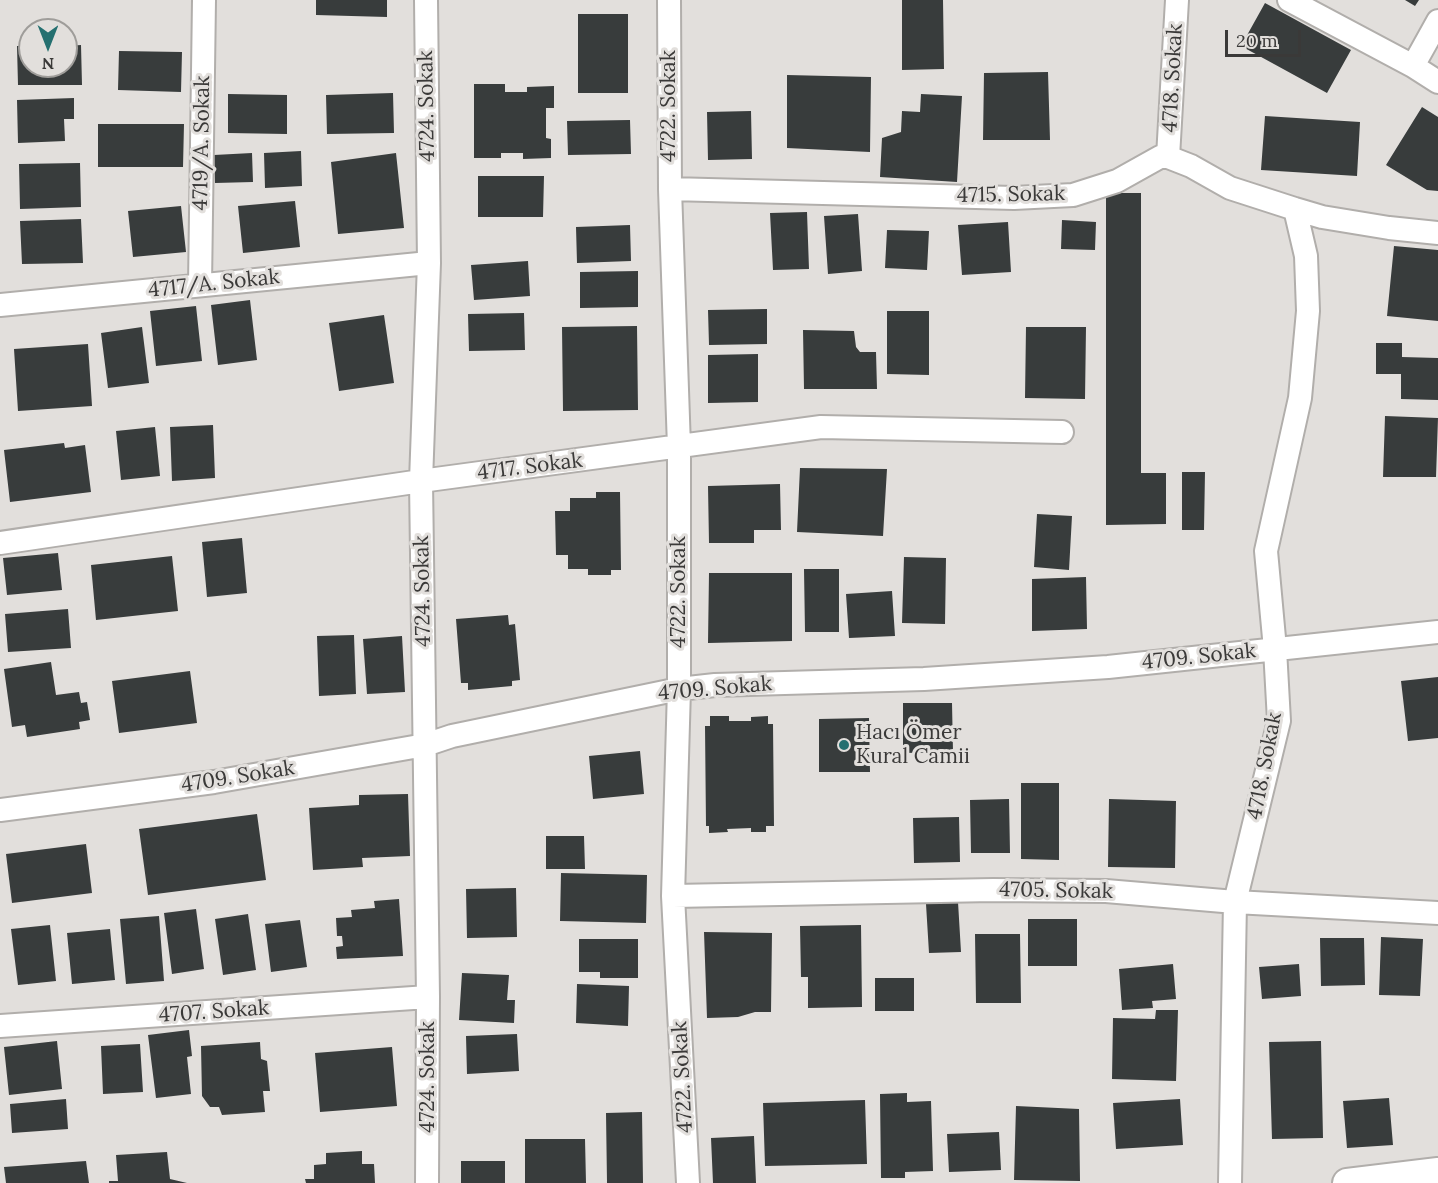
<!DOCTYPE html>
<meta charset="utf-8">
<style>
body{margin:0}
#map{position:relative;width:1438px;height:1183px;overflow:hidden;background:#e2dfdc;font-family:Lora,serif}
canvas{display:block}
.north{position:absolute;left:18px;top:18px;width:60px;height:60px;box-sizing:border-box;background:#e2dfdc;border:2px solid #9f9d9a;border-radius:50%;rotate:180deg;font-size:16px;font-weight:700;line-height:24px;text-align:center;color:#3a3938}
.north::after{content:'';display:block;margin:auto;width:21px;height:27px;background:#257070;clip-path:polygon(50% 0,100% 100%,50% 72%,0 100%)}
.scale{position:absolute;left:1225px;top:30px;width:76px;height:27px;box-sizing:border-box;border:3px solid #3a3938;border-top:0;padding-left:8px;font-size:18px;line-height:21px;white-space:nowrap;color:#3a3938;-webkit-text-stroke:4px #e2dfdc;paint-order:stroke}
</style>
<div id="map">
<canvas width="1438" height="1183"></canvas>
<div class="north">N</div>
<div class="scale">20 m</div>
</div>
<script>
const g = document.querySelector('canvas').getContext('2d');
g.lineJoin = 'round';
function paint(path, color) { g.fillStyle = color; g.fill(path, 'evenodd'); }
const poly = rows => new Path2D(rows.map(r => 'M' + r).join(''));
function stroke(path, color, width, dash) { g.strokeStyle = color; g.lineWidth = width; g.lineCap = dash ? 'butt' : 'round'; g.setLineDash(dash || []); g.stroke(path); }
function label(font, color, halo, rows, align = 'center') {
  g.font = font + ' Lora,serif'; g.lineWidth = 6; g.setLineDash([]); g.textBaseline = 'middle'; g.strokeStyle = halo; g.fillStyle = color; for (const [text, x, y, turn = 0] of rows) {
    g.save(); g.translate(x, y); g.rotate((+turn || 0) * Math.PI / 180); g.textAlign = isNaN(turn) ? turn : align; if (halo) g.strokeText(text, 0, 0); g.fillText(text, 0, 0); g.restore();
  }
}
paint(poly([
 [316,0,387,0,387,17,316,15],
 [902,0,943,0,944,69,902,70],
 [1405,0,1419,0,1415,6],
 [1265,3,1351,50,1327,93,1241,46],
 [578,14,628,14,628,93,578,93],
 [81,45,82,85,18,85,17,46,30,46,30,66,66,66,66,46],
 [119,51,182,52,181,92,118,90],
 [1048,72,1050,140,983,140,984,73],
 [787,75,871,77,870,152,787,148],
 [474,84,505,84,505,92,527,92,527,87,554,86,554,108,546,108,546,138,551,139,551,158,523,159,523,153,501,153,501,158,474,158],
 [393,93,394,133,327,134,326,95],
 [228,94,287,95,287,134,228,133],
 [921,94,962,96,957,182,880,177,882,138,901,132,902,111,920,112],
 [74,98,74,119,64,119,65,141,18,143,17,100],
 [1422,107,1438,117,1438,191,1427,190,1386,165],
 [751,111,752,159,708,160,707,112],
 [1265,116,1360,122,1357,176,1261,170],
 [630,120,631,154,568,155,567,121],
 [98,124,184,124,183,167,98,167],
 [301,151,302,186,265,188,264,153],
 [252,153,253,182,215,183,214,155],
 [396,153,404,228,338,234,331,162],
 [80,163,81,207,20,209,19,164],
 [478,176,544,176,543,217,478,217],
 [1106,193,1141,193,1141,473,1166,473,1166,524,1106,525],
 [295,201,300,247,243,253,238,206],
 [181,206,186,252,133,257,128,211],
 [807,212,809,269,773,270,770,213],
 [858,214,862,271,828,274,824,216],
 [81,219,83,263,22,264,20,221],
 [1062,220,1096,222,1095,250,1061,249],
 [1008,222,1011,272,962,275,958,225],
 [630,225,631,261,577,263,576,227],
 [887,230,929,231,927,270,885,268],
 [1394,246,1438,250,1438,321,1387,316],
 [528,261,530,296,474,300,471,265],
 [638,271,638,307,580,308,580,272],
 [250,300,257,360,218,365,211,305],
 [196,306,202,361,156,366,150,311],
 [767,309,767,344,709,345,708,310],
 [887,311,929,311,929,375,887,374],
 [524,313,525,350,469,351,468,314],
 [384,315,394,383,339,391,329,323],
 [637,326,638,410,563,411,562,327],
 [142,327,149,383,108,388,101,333],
 [1026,327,1086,327,1085,399,1025,398],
 [803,330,854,331,856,347,860,352,876,352,877,389,804,389],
 [1376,343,1402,343,1402,357,1438,358,1438,400,1401,399,1401,374,1376,374],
 [88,344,92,406,18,411,14,349],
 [758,354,758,402,708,403,708,355],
 [1385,416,1438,418,1436,477,1383,477],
 [213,425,215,478,172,481,170,427],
 [155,427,160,476,121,480,116,431],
 [64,443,65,448,85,445,91,492,10,502,4,450],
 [800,468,887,469,883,536,797,532],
 [1182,472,1205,472,1204,530,1182,530],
 [780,484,781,530,754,530,754,543,709,543,708,486],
 [596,492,620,492,621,570,611,570,611,575,588,575,588,569,568,569,568,555,556,555,555,511,570,511,570,498,596,498],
 [1037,514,1072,516,1069,570,1034,567],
 [242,538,247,593,207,597,202,542],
 [58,553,62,590,7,595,3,558],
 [172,556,178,611,96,620,91,565],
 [904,557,946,558,945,624,902,623],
 [804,569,839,569,839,632,805,632],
 [709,573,792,573,792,641,708,643],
 [1086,577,1087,629,1032,631,1032,579],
 [892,591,895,636,849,638,846,594],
 [68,609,71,648,8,652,5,614],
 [508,615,509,625,515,624,520,680,512,681,512,686,468,690,468,683,461,683,456,619],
 [354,635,356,694,319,696,317,636],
 [402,636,405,692,367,694,363,639],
 [51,662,56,695,79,692,81,703,87,702,90,720,79,722,80,729,27,737,25,725,12,727,4,669],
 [190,671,197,723,119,733,112,681],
 [1438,677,1438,738,1408,741,1401,681],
 [903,703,952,703,953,752,903,753],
 [710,716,729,716,729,721,751,721,751,717,768,716,768,724,773,724,774,826,766,826,766,832,751,832,751,828,727,829,728,832,709,833,709,826,706,826,705,726,710,726],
 [869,718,870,772,819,772,819,719],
 [640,751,644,794,593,799,589,756],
 [1021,783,1059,783,1059,860,1021,859],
 [408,794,410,856,362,858,363,867,313,870,309,808,359,805,359,795],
 [1009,799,1010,853,971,853,970,800],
 [1109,799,1176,801,1175,868,1108,867],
 [257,814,266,880,148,895,139,829],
 [959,817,960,862,914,863,913,818],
 [546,836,584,836,585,869,546,869],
 [86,844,92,893,12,903,6,854],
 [561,873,647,875,646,923,560,921],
 [516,888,517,937,467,938,466,889],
 [399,899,403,956,337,959,336,947,343,946,342,936,337,936,336,918,352,917,351,910,375,908,374,901],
 [958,902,961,952,929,953,926,904],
 [196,909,204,969,172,974,164,913],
 [248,914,256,970,223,975,215,919],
 [159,916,164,981,126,984,120,919],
 [1028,919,1077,919,1077,966,1028,966],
 [300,920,307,967,271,972,265,924],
 [50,925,56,981,18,985,11,929],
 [861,925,862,1007,808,1008,808,977,801,977,800,926],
 [110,929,115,980,72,984,67,933],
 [704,932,772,933,771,1012,755,1012,738,1017,707,1018],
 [975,934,1020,934,1021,1003,976,1003],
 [1381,937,1423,939,1420,996,1379,995],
 [1320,938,1364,938,1365,985,1321,986],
 [579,939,638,939,638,978,600,978,600,972,579,972],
 [1173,964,1176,999,1152,1001,1153,1008,1122,1010,1119,969],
 [1299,964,1301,996,1262,999,1259,967],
 [462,973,509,975,507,1000,515,1000,514,1023,459,1020],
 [875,978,914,978,914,1011,875,1011],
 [577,984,629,986,628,1026,576,1023],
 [1156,1010,1178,1010,1176,1081,1112,1079,1113,1018,1155,1019],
 [189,1030,192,1056,187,1057,191,1094,156,1098,148,1035],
 [517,1034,519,1071,467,1074,466,1036],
 [57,1041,62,1089,9,1095,4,1047],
 [1321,1041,1323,1138,1272,1139,1269,1042],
 [260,1042,261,1059,267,1061,270,1091,263,1091,265,1112,222,1115,219,1107,210,1107,202,1096,201,1046],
 [140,1044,143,1092,103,1094,101,1046],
 [392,1047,397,1106,320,1112,315,1053],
 [907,1093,907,1102,931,1101,933,1171,905,1172,905,1178,881,1178,880,1094],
 [1389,1098,1393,1145,1347,1148,1343,1101],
 [66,1099,68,1129,12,1133,10,1104],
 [1180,1099,1183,1145,1116,1149,1113,1103],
 [865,1100,867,1164,765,1166,763,1103],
 [1016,1106,1079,1109,1080,1181,1014,1180],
 [642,1112,643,1183,607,1183,606,1113],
 [999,1132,1001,1170,949,1172,947,1134],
 [754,1136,756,1183,713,1183,711,1138],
 [525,1139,585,1139,586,1183,525,1183],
 [362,1151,362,1164,374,1164,375,1183,306,1183,305,1179,314,1179,314,1165,326,1164,326,1153],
 [167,1152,170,1179,187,1183,109,1183,109,1181,118,1181,116,1155],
 [86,1161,89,1183,6,1183,4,1167],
 [461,1161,505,1161,505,1183,461,1183]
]), '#383c3c');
const minor = poly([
 [426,0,429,263,421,481,428,997,427,1183],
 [669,0,670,189,679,447,679,689,673,896,688,1183],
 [1289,0,1413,66,1438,82],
 [1413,66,1438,21],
 [1168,157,1177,0],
 [670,189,1014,198,1073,195,1117,181,1160,157,1168,157,1191,166,1230,188,1295,209,1322,217,1389,228,1438,233],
 [200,285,204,0],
 [0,305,429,263],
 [0,543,421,481,821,427,1062,432],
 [0,810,214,782,425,745,452,736,679,689,715,685,924,679,1108,667,1438,632],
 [673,896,993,890,1106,891,1235,902,1438,913],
 [0,1026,428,997],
 [1230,1183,1235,902,1279,721,1275,649,1266,551,1300,398,1308,311,1306,256,1295,209]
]);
const tertiary = poly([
 [1347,1183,1438,1172]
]);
stroke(minor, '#b1aeab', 26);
stroke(tertiary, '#b1aeab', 32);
stroke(minor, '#fff', 22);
stroke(tertiary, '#fff', 28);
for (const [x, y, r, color] of [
 [844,745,6,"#257070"]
]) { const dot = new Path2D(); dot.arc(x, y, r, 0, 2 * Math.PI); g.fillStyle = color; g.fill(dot); stroke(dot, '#e2dfdc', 2); }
label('21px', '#3a3938', '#e2dfdc', [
 ["4718. Sokak",1173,78,-87],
 ["4724. Sokak",427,106,-91],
 ["4722. Sokak",669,106,-90],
 ["4719/A. Sokak",202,143,-89],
 ["4715. Sokak",1011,195,-1],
 ["4717/A. Sokak",214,284,-6],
 ["4717. Sokak",530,467,-7],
 ["4724. Sokak",423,591,-91],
 ["4722. Sokak",679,592,-90],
 ["4709. Sokak",1199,657,-6],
 ["4709. Sokak",715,689,-5],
 ["4718. Sokak",1265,766,-79],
 ["4709. Sokak",238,777,-9],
 ["4705. Sokak",1056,891,1],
 ["4707. Sokak",214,1012,-4],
 ["4724. Sokak",428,1077,-90],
 ["4722. Sokak",683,1077,-93]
]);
label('21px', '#3a3938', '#e2dfdc', [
 ["Hacı Ömer",856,733],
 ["Kural Camii",856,757]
], 'left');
</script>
